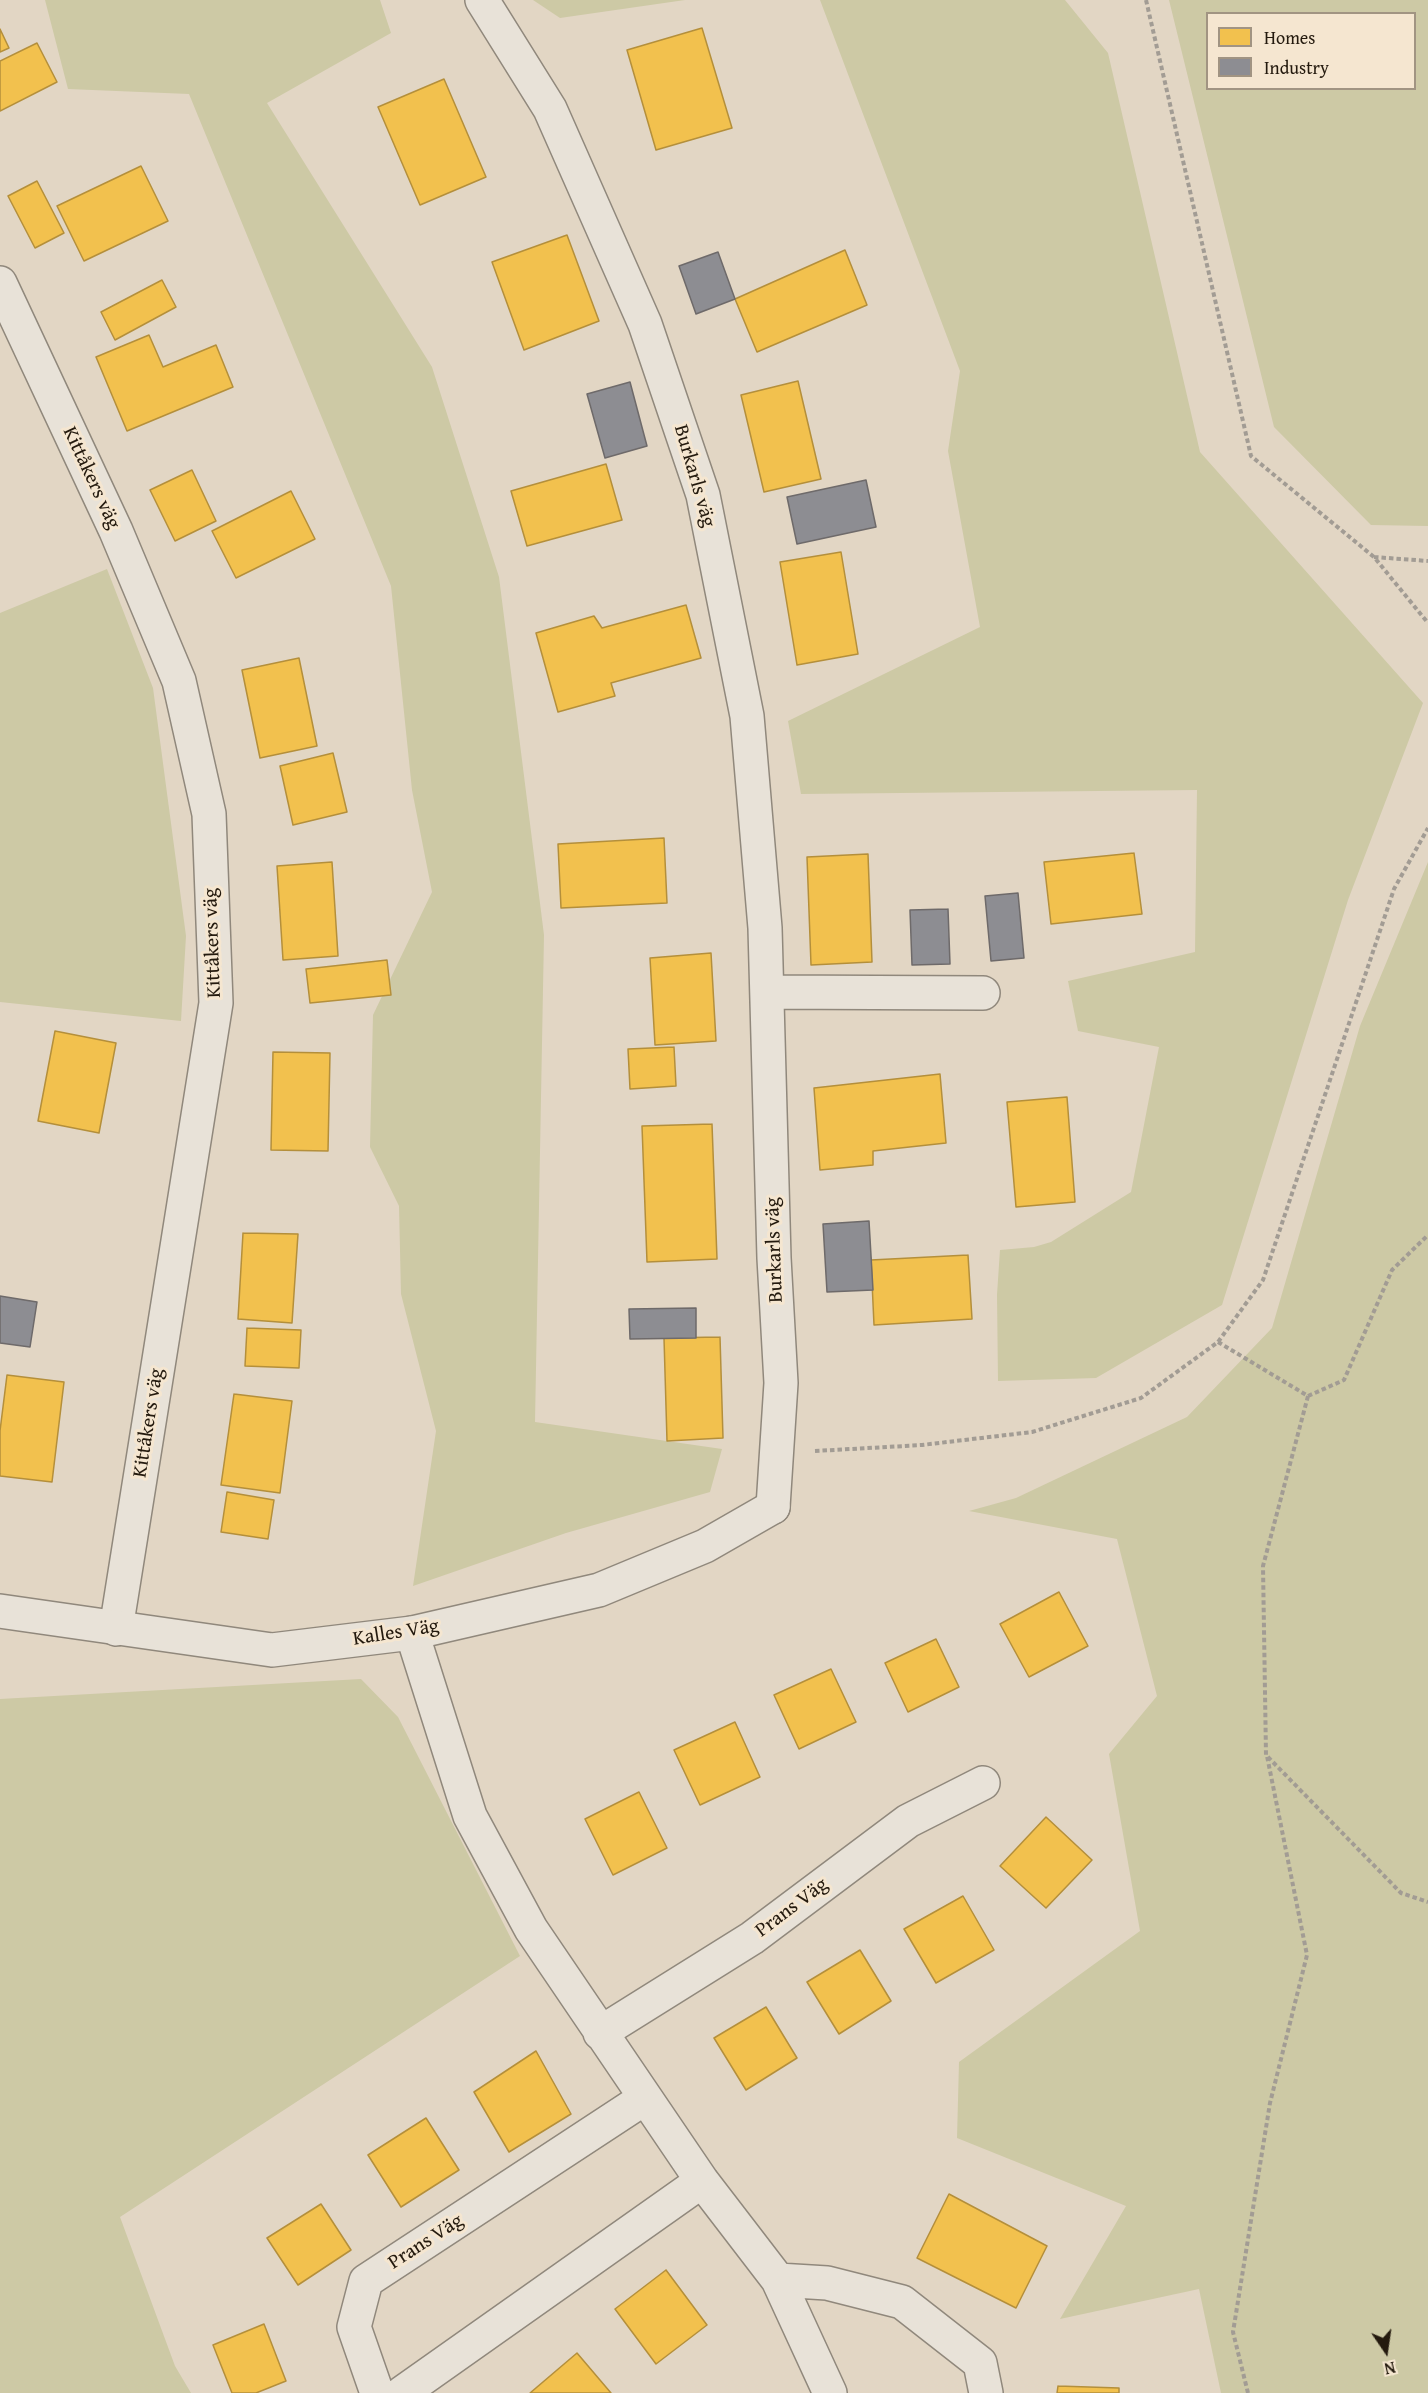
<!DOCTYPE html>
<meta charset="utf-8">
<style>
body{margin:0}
#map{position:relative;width:1428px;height:2393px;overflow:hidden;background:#e2d6c4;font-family:"Gentium Book Plus",serif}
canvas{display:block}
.legend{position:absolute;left:1206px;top:12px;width:210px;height:78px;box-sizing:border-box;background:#f5e6d0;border:2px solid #a19482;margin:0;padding:8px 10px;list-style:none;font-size:18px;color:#241a0e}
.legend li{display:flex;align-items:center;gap:12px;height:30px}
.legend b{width:30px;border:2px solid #a19482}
.north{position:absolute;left:1356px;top:2321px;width:60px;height:60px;-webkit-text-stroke:4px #f5e6d0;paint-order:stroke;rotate:167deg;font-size:16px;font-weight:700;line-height:24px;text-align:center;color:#241a0e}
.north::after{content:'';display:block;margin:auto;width:21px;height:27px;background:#241a0e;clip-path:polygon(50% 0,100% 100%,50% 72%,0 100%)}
</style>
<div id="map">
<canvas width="1428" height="2393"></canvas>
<ul class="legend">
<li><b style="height:16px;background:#f2c14e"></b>Homes</li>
<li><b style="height:16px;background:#8d8d92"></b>Industry</li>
</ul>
<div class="north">N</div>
</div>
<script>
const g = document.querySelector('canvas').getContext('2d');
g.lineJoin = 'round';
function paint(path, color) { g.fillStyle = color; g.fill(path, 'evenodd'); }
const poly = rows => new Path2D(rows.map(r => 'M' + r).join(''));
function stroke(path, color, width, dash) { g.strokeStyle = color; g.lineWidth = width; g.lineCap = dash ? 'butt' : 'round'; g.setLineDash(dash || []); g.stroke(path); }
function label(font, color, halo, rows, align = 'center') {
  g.font = font + ' "Gentium Book Plus",serif'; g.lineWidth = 6; g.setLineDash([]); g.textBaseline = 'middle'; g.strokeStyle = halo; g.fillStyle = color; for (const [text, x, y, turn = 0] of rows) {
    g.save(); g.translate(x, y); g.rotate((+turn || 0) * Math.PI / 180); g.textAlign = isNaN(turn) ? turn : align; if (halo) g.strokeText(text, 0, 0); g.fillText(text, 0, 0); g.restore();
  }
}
paint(poly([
 [45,0,380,0,391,33,267,103,432,367,499,577,544,935,535,1422,722,1449,710,1492,566,1533,413,1586,436,1431,401,1294,399,1206,370,1147,373,1015,432,892,412,790,391,586,189,94,68,89],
 [533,0,685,0,560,18],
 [820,0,1065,0,1108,53,1200,452,1423,703,1348,900,1222,1305,1096,1378,998,1381,997,1295,1000,1250,1034,1247,1051,1242,1131,1192,1159,1047,1078,1031,1068,981,1195,952,1197,790,801,794,788,721,980,627,948,451,960,371],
 [1169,0,1428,0,1428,526,1371,525,1274,427],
 [1208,14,1414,14,1414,88,1208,88],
 [107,569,153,688,186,936,181,1021,0,1002,0,613],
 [1428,862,1428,2393,1221,2393,1199,2289,1060,2319,1126,2206,957,2138,959,2062,1140,1931,1109,1754,1157,1696,1117,1539,969,1511,1016,1498,1187,1417,1272,1328,1360,1026],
 [361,1679,398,1717,520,1956,120,2217,175,2366,191,2393,0,2393,0,1699]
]), '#cdc9a5');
const homes = poly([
 [702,28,732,128,656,150,627,50,702,28],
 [0,29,9,48,0,52,0,29],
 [37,43,57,82,0,111,0,61,37,43],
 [444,79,486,177,420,205,378,107,444,79],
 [141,166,168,221,84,261,57,206,141,166],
 [37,181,64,233,35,248,8,196,37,181],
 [567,235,599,321,524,350,492,262,567,235],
 [845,250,867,305,757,352,735,299,845,250],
 [162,280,176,307,115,340,101,312,162,280],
 [149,335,163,367,216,345,233,387,127,431,96,357,149,335],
 [798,381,821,479,764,492,741,395,798,381],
 [606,464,622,520,527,546,511,491,606,464],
 [192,470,216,521,175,541,150,490,192,470],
 [291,491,315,539,236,578,212,531,291,491],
 [841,552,858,654,797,665,780,562,841,552],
 [686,605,701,658,611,683,615,696,558,712,536,633,594,616,602,628,686,605],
 [299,658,317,746,260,758,242,670,299,658],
 [333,753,347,812,293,825,280,766,333,753],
 [664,838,667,903,561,908,558,844,664,838],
 [1134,853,1142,914,1051,924,1044,862,1134,853],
 [868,854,872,962,811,965,807,857,868,854],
 [332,862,338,956,283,960,277,866,332,862],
 [711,953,716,1041,655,1045,650,958,711,953],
 [387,960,391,995,310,1003,306,969,387,960],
 [55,1031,116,1043,99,1133,38,1121,55,1031],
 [674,1047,676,1086,630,1089,628,1049,674,1047],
 [273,1052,330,1053,328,1151,271,1150,273,1052],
 [940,1074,946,1143,873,1151,873,1165,820,1170,814,1088,940,1074],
 [1067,1097,1075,1202,1016,1207,1007,1102,1067,1097],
 [712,1124,717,1259,647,1262,642,1126,712,1124],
 [243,1233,298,1234,292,1323,238,1319,243,1233],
 [968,1255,972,1319,874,1325,871,1260,968,1255],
 [247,1328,301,1330,299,1368,245,1366,247,1328],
 [720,1337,723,1438,667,1441,664,1338,720,1337],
 [7,1375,64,1382,52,1482,0,1476,0,1431,7,1375],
 [234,1394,292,1401,280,1493,221,1485,234,1394],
 [227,1492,274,1500,268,1539,221,1532,227,1492],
 [1059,1592,1088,1646,1029,1677,1000,1624,1059,1592],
 [936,1639,959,1687,908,1712,885,1663,936,1639],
 [831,1669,856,1722,799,1749,774,1695,831,1669],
 [735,1722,760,1777,700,1805,674,1750,735,1722],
 [639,1792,667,1848,613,1875,585,1819,639,1792],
 [1046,1817,1092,1860,1046,1908,1000,1866,1046,1817],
 [963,1896,994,1950,936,1983,904,1929,963,1896],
 [860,1950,891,2001,839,2034,807,1982,860,1950],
 [766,2007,797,2058,746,2090,714,2038,766,2007],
 [536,2051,571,2114,509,2152,474,2092,536,2051],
 [426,2118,459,2170,401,2207,368,2155,426,2118],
 [949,2194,1047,2246,1016,2308,917,2258,949,2194],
 [321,2204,351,2250,298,2285,267,2238,321,2204],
 [666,2270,707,2325,656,2364,615,2309,666,2270],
 [264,2324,286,2381,256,2393,232,2393,213,2345,264,2324],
 [577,2353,611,2393,530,2393,577,2353],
 [1058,2386,1119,2388,1119,2393,1057,2393,1058,2386]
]);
paint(homes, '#f2c14e');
stroke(homes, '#b48f3b', 1.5);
const industry = poly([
 [718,252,735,299,696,314,679,266,718,252],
 [630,382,647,446,605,458,587,394,630,382],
 [866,480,876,527,797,544,787,497,866,480],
 [1018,893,1024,958,991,961,985,896,1018,893],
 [948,909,950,964,912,965,910,910,948,909],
 [869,1221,873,1290,827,1292,823,1224,869,1221],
 [0,1296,37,1302,30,1347,0,1343,0,1296],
 [696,1308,696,1338,630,1339,629,1309,696,1308]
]);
paint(industry, '#8d8d92');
stroke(industry, '#6e6a6a', 1.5);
const minor = poly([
 [482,0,550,109,645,324,703,495,747,716,765,928,774,1258,781,1383,773,1507],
 [0,283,116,531,179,681,209,814,216,1003,116,1629],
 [767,992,983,993],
 [412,1633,470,1816,531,1929,702,2181,778,2280,830,2393],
 [600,2033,752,1938,908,1821,983,1783],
 [778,2280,827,2283,902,2302,980,2363,986,2393],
 [377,2393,354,2327,366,2281,645,2098],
 [402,2393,702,2181]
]);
const tertiary = poly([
 [0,1611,272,1650,412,1633,599,1590,705,1546,773,1507]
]);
stroke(minor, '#90887c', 36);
stroke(tertiary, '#90887c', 36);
stroke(poly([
 [1146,0,1251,456,1374,557,1428,623],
 [1374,557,1428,561],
 [1218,1342,1308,1396,1263,1566,1266,1755,1401,1893,1428,1902],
 [1308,1396,1344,1380,1392,1270,1428,1235],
 [815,1451,922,1445,1032,1432,1141,1398,1218,1342,1263,1280,1394,889,1428,828],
 [1248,2393,1233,2332,1270,2103,1307,1955,1267,1756]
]), '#a29c94', 4, [4.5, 3]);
stroke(minor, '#e8e2d8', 33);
stroke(tertiary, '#e8e2d8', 33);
label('20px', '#241a0e', '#f5e6d0', [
 ["Burkarls väg",694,476,74],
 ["Kittåkers väg",91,478,65],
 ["Kittåkers väg",213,943,-92],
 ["Burkarls väg",775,1250,-92],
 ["Kittåkers väg",149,1423,-81],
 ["Kalles Väg",396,1633,-9],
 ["Prans Väg",792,1908,-37],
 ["Prans Väg",426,2242,-33]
]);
</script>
